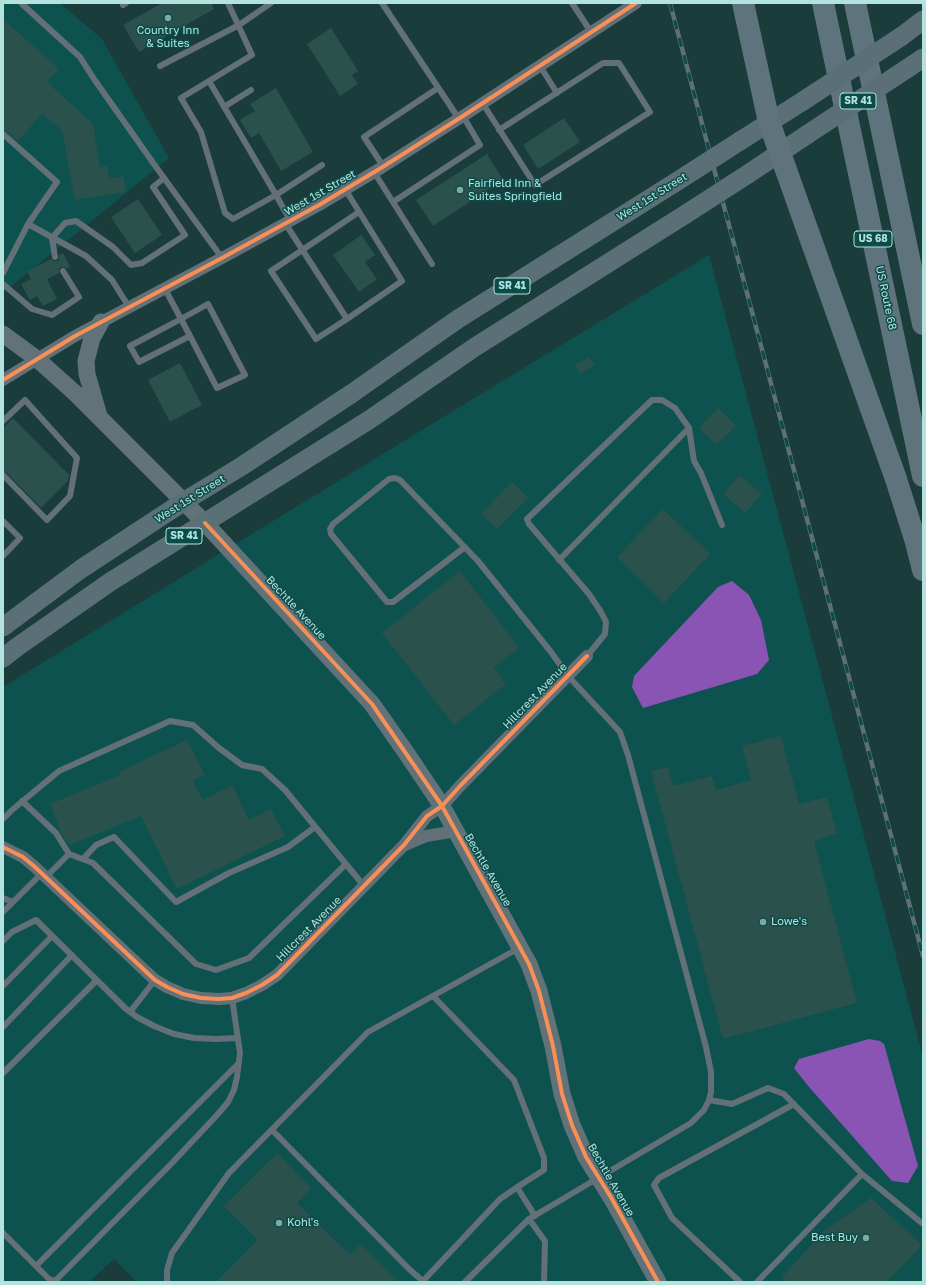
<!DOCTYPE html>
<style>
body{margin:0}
#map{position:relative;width:926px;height:1285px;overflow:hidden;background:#1a3c3b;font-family:"Golos Text",sans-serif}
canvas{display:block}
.frame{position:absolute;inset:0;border:4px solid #b2e3de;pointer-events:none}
</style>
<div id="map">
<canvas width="926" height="1285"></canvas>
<div class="frame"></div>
</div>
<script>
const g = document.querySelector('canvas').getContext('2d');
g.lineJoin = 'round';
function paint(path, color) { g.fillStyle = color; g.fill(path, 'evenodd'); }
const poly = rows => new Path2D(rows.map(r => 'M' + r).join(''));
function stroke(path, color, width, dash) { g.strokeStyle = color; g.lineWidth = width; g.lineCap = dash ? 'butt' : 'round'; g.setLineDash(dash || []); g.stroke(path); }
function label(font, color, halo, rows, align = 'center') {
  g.font = font + ' "Golos Text",sans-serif'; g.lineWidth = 3; g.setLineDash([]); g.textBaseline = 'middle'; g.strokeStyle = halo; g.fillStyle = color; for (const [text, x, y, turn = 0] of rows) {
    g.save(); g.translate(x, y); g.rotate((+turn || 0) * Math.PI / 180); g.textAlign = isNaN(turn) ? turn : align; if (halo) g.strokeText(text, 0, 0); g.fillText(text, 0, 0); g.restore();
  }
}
paint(poly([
 [3,3,60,3,102,39,169,158,3,293],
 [709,255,923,1057,923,1282,137,1282,114,1259,89,1282,3,1282,3,687,268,524]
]), '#0e524f');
paint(poly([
 [732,581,749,595,761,620,769,660,757,674,643,708,632,687,634,676,718,587],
 [869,1039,880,1041,884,1044,918,1166,908,1183,892,1181,809,1087,794,1068,799,1059]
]), '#8a54b4');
paint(poly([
 [162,3,211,3,214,9,139,52,123,25],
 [3,19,59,69,47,82,93,124,100,167,107,166,109,179,123,176,126,192,75,200,62,130,42,114,18,141,6,131,3,130],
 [331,28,358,71,352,75,358,84,340,96,307,44],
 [276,88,313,152,281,171,259,133,251,138,240,120,255,111,250,104],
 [564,118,580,142,538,169,523,145],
 [487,154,503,180,433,226,416,200],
 [138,199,162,235,135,253,111,217],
 [361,235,375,255,365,262,377,279,359,292,333,255],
 [63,253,70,267,67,269,65,267,61,267,59,269,59,273,47,279,57,299,43,306,37,296,30,300,21,284,31,279,27,271,51,259,54,261,58,261,59,255],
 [590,357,595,365,580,374,575,365],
 [180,363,202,405,170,422,148,380],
 [718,408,736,426,716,445,699,428],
 [13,418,69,475,68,481,41,508,6,472,3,471,3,428],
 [739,475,762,494,745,513,723,494],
 [512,482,528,498,497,529,481,514],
 [663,509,710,554,664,603,617,557],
 [460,571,519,648,494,668,506,684,454,725,382,633],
 [781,736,799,804,827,797,837,834,814,841,857,1003,723,1039,651,771,668,767,673,786,712,776,716,790,751,780,742,746],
 [187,740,205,775,193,781,203,800,232,785,249,820,271,809,285,836,177,889,141,816,69,845,61,833,50,804,121,775,119,772],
 [277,1153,311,1188,297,1203,350,1255,361,1244,399,1282,216,1282,258,1240,224,1206],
 [871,1198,922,1245,887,1282,787,1282,782,1277,824,1231]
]), '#2a514b');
stroke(poly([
 [21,3,80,57,94,79,156,167,222,258],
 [382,3,459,119],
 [572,3,591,32],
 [123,5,126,3],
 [160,66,239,25,271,3],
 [540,66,557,93],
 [209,81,252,55,228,3],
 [483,104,535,185,650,112,619,63,603,63,499,130],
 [224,107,251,90],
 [3,134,57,182,28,224,3,273],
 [383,166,364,137,438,88],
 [374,172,432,264],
 [393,202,480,145,463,116],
 [290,220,276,195,209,81,181,98,201,132,225,213,233,219,276,195,322,165],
 [285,223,347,319,402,281,345,189],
 [28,224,86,256,112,280,129,307],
 [55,257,52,238,65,223,76,221,113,247,131,265,142,263,185,235,153,187,164,178],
 [3,284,32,309,52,315,79,297,63,271],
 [165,289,181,319,190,336,217,388,245,375,208,304,181,319,130,346,139,362,190,336],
 [347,319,316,339,271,271,359,212],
 [3,421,25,400,77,458,70,496,47,520,3,475],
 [3,521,20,538,3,556],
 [465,547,393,602,387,602,331,534,330,529,333,524,389,479,395,478,400,480,478,561,551,652,568,676,620,732,628,755,706,1047,711,1072,711,1092,709,1100,704,1110,691,1123,529,1219,465,1282],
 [559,560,689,428],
 [587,656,605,634,606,622,601,612,589,594,529,524,527,519,652,400,662,400,675,408,689,428,694,461,701,473,722,525],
 [22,801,56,833,69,854,46,877],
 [3,819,12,810,59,771,170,721,193,725,219,748,242,765,262,769,285,790,364,886],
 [69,854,93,863,196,964,216,970,249,958,346,864],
 [83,859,96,845,114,837,176,902,229,873,288,847,315,827],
 [3,898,13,902],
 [3,912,42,873],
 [3,941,12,932,36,920,125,1008,137,1017,154,1026,174,1034,194,1038,216,1039,238,1038],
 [3,986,52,936],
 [130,1012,155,980],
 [3,1027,72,955],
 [3,1073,97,980],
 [709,1100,732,1104,768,1088,784,1094,862,1174,923,1224],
 [272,1130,409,1269,424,1282],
 [517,1187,535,1216],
 [529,1219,545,1241,544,1282],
 [3,1233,48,1278,53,1281,57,1279,171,1164,218,1114,228,1102,234,1090,237,1077,240,1053,232,998],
 [36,1266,239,1063],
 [423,1281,500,1199,522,1184,544,1170,544,1158,514,1080,433,996],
 [167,1282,167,1270,172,1253,229,1173,368,1032,519,948],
 [740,1282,672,1218,654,1185,659,1178,794,1104],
 [757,1282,862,1174]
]), '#647077', 6);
stroke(poly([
 [3,380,75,336,222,258,319,205,381,168,463,116,636,3],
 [405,845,426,836,456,831],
 [3,847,23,857,35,867,140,966,155,980,167,987,183,994,201,998,219,999,232,998,246,993,262,985,277,975,404,845,427,816,442,806,460,786,587,656]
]), '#647077', 12);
stroke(poly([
 [3,334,37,359,75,393,205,523,372,704,405,751,442,806,529,964,539,991,553,1046,562,1094,572,1125,586,1157,612,1199,658,1282],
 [99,416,87,374,86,361,92,338,101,322]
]), '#617278', 17);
stroke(poly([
 [902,36,923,20],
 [908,68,923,58],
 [740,141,803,101],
 [748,174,808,134],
 [3,627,81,569,183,502,242,466,351,394,458,319,676,182],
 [3,658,17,647,110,582,369,420,475,347,686,214]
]), '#5b6f76', 19);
stroke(poly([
 [743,3,769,122,896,479,916,542,923,570],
 [823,3,923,476],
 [855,3,923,324]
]), '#5f737c', 22);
const rail = poly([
 [670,3,923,956]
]);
stroke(rail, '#5c7173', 4.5);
stroke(rail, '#0b4b48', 3, [9]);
stroke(poly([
 [803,101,902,36],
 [808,134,908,68],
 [676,182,740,141],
 [686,214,748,174]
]), '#5b6f76', 19);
stroke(poly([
 [3,380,75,336,222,258,319,205,381,168,463,116,636,3],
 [205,523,372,704,442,806,529,964,539,991,553,1046,562,1094,572,1125,586,1157,612,1199,658,1282],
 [3,847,23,857,35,867,140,966,155,980,167,987,183,994,201,998,219,999,232,998,246,993,262,985,277,975,404,845,427,816,442,806,460,786,587,656]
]), '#f78f57', 4);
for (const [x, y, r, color] of [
 [168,18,4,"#7da9a5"],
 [460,190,4,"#7da9a5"],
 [763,922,4,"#7da9a5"],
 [279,1223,4,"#7da9a5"],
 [866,1238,4,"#7da9a5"]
]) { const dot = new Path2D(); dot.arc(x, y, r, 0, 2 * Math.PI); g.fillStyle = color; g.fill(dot); stroke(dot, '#0b4b48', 1.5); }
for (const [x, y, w] of [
 [858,101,36],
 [873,239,38],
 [512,286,36],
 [184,536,36]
]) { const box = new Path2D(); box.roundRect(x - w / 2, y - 8, w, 16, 3); g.fillStyle = '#0b4b48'; g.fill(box); stroke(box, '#b2e3de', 1); }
label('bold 10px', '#b2e3de', null, [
 ["SR 41",858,101],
 ["US 68",873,239],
 ["SR 41",512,286],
 ["SR 41",184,536]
]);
label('11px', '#b2e3de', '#0b4b48', [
 ["Country Inn",168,31,"center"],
 ["& Suites",168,44,"center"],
 ["Fairfield Inn &",468,184],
 ["Suites Springfield",468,197],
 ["Lowe's",771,922],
 ["Kohl's",287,1223],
 ["Best Buy",858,1238,"right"]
], 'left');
label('11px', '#b2e3de', '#0b4b48', [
 ["West 1st Street",320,193,-30],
 ["West 1st Street",652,197,-32],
 ["US Route 68",886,298,78],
 ["West 1st Street",190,499,-32],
 ["Bechtle Avenue",296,608,47],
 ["Hillcrest Avenue",535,696,-46],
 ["Bechtle Avenue",488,870,60],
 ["Hillcrest Avenue",309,929,-45],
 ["Bechtle Avenue",611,1180,60]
]);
</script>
